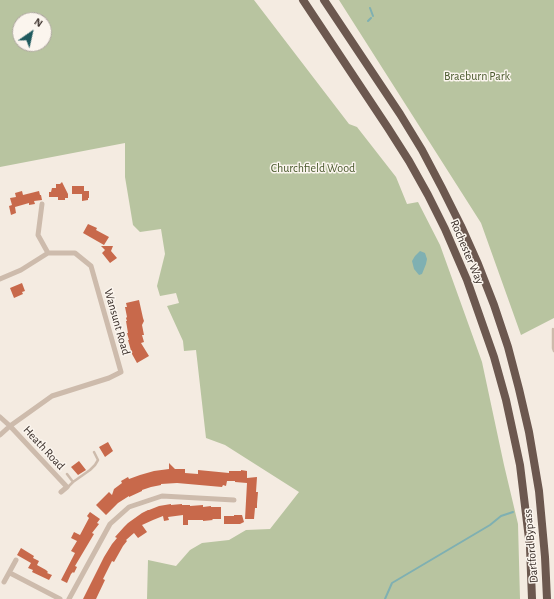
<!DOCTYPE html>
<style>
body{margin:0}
#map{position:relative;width:554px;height:599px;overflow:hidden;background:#f4ebe1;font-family:"Alegreya Sans",sans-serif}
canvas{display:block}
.north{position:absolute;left:12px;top:12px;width:40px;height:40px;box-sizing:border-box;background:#fbf5ee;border:1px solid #aea6a0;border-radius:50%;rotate:34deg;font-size:11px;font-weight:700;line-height:16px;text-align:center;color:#3b302b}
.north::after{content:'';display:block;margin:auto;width:14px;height:18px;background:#1f5a5e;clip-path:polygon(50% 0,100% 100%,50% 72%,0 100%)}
</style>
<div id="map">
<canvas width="554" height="599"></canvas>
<div class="north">N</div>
</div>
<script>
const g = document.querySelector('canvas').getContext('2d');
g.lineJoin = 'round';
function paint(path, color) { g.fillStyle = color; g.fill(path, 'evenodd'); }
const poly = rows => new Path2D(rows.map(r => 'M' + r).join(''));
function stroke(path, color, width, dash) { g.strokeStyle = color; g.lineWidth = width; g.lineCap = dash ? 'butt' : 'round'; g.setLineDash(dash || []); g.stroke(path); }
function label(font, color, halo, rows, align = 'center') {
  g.font = font + ' "Alegreya Sans",sans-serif'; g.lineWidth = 3; g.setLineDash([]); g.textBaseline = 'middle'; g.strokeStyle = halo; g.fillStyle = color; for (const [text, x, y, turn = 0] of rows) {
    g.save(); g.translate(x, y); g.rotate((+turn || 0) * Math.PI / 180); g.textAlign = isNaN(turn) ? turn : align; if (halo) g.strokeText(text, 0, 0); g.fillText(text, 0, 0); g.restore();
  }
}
paint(poly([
 [0,0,254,0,349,124,357,127,396,177,407,204,418,202,440,245,482,362,504,465,518,524,520,599,147,599,148,560,176,566,190,550,202,543,229,540,246,530,270,529,299,492,225,445,206,438,196,350,184,351,183,341,167,306,179,303,176,293,160,296,157,286,165,254,161,229,140,232,133,225,125,177,125,143,0,167],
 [20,20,44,20,44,44,20,44],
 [339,0,554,0,554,318,521,335,481,223]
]), '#b8c4a0');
paint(poly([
 [420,251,425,253,427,259,426,264,422,274,419,275,414,269,412,261,415,256]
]), '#7fb0b2');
stroke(poly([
 [370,8,373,16],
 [368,21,371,18],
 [385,599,392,583,490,525,501,516,513,512]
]), '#7fb0b2', 2);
paint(poly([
 [62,182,68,194,68,198,65,198,65,200,58,200,58,197,49,197,49,192,51,192,52,188,56,188,56,184,60,184],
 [72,186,84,186,84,191,89,191,89,198,88,198,88,200,82,201,82,194,72,194],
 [22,191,23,195,39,191,40,195,41,195,42,200,34,201,35,204,29,205,29,203,15,207,16,213,11,215,9,206,12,205,10,198,16,197,15,193],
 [88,224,97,228,96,230,109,237,104,245,83,233],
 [101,246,113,246,111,251,117,258,110,263,102,253,105,250],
 [22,283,25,291,22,292,23,294,14,298,10,288],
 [139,300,143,318,144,321,142,325,144,335,142,335,144,342,141,343,149,356,137,363,132,354,128,340,129,340,127,333,128,333,126,321,127,321,126,318,127,317,125,307,127,307,126,303],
 [108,442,113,451,105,457,99,447],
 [79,461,86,470,78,475,71,467],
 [169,463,175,469,185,469,185,473,198,474,198,470,229,473,229,471,241,471,241,470,247,471,247,478,257,477,256,492,258,492,257,504,257,508,255,508,254,519,245,519,247,483,235,482,235,481,227,481,226,486,223,485,222,487,177,483,161,484,161,485,151,487,142,490,142,491,129,497,129,496,118,503,106,515,96,505,109,492,112,495,114,489,122,483,121,481,128,477,129,479,140,475,154,471,169,469],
 [171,504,171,505,182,504,182,505,190,505,190,506,203,505,203,507,211,506,211,507,221,507,221,519,212,519,213,520,203,521,203,520,188,520,188,525,183,525,183,515,168,517,169,520,164,521,163,516,153,520,142,525,147,532,138,538,134,533,126,540,127,541,123,546,114,562,112,561,103,579,105,580,96,599,83,599,104,557,112,544,117,538,115,537,124,527,128,523,142,513,148,510,149,510,159,506],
 [90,512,100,519,97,523,99,524,92,533,94,534,75,566,77,567,74,573,73,572,71,574,67,583,61,580,75,553,71,551,77,541,71,538,74,532,80,535,89,518,87,516],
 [234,515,242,515,244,522,240,524,224,524,224,516,234,516],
 [21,548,34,556,33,558,39,561,37,565,46,570,48,572,47,573,52,575,49,580,32,572,33,570,28,568,31,563,17,555]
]), '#c8694b');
stroke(poly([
 [553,329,553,348,554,351],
 [67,474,73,482,68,487],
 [73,482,90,470,95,465,98,460,94,452]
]), '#cdbbac', 2.5);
stroke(poly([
 [42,204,38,235,48,253],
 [0,279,21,270,48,253,75,253,91,266,121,372,109,378,52,396,10,426,0,435],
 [0,417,10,426,67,487,61,492],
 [10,573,60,599],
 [4,582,16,560],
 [69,599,110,524,129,507,162,496,234,500]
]), '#cdbbac', 5);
stroke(poly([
 [303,0,388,128,409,161,428,195,445,229,467,280,494,357,506,400,514,437,520,465,530,547,532,599],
 [324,0,400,114,422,150,442,188,461,226,478,264,494,305,508,347,519,389,529,432,539,491,545,557,547,599]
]), '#6c584f', 8);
label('12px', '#4a5a2e', '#fbf5ee', [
 ["Braeburn Park",477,76],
 ["Churchfield Wood",313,168]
]);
label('12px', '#3b302b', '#fbf5ee', [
 ["Rochester Way",467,252,67],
 ["Wansunt Road",117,322,74],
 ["Heath Road",44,448,47],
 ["Dartford Bypass",531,546,-95]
]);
</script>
